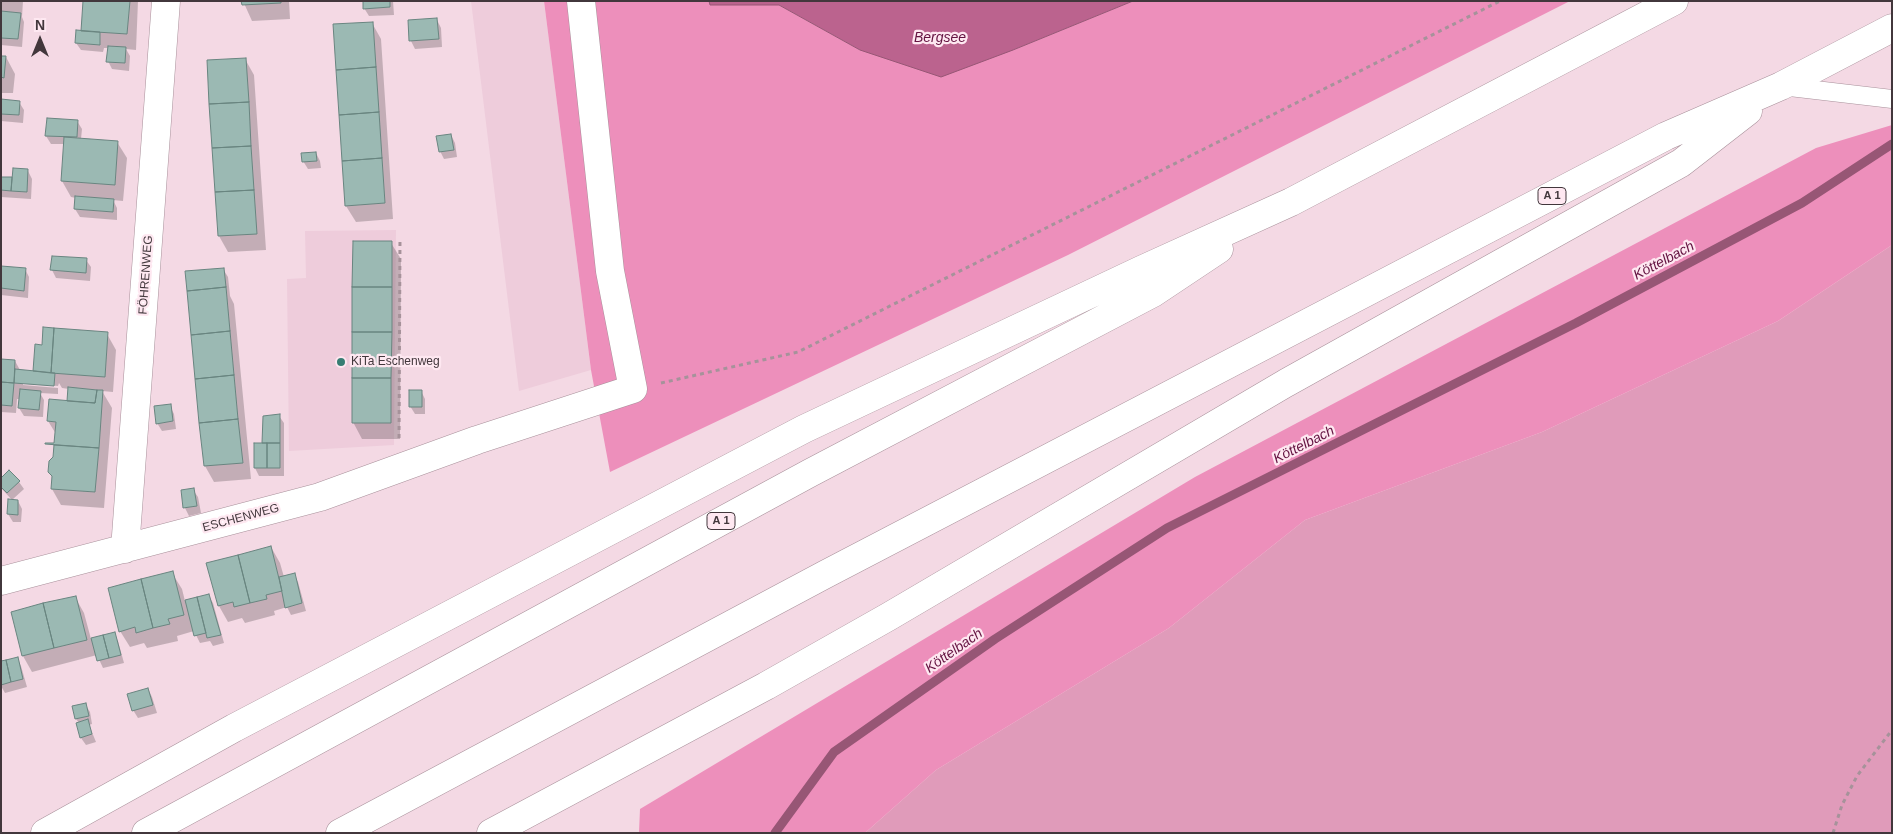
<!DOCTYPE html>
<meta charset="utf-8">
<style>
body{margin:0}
#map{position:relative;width:1893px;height:834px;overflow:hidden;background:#f4d9e4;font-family:Arial,sans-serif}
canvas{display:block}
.frame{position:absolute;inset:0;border:2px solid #42373c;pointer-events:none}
.north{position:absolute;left:15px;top:15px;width:50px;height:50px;-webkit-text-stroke:4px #fee8f1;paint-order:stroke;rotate:0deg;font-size:14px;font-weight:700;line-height:20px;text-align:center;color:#42373c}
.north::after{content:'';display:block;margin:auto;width:18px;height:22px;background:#42373c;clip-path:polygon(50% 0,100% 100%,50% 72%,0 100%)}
</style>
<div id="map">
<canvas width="1893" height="834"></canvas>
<div class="frame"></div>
<div class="north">N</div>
</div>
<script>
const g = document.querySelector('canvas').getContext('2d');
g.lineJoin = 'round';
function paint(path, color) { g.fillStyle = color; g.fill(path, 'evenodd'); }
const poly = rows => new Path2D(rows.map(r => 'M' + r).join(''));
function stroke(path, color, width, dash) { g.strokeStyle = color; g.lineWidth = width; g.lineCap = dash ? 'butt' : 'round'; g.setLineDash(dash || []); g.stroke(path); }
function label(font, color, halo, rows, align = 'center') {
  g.font = font + ' Arial,sans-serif'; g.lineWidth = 4.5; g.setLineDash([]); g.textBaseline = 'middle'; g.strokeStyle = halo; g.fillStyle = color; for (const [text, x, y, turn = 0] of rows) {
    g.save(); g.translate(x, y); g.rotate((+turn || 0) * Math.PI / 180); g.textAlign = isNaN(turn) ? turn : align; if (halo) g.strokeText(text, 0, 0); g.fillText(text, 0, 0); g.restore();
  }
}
paint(poly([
 [471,1,544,1,591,370,519,391],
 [396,230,394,445,289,451,287,279,306,278,305,231]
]), '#eeccdb');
paint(poly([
 [1892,245,1892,833,865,833,936,770,1169,628,1305,520,1542,432,1778,321]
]), '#e09bba');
paint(poly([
 [544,1,709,1,710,5,779,5,860,50,1013,50,1133,1,1570,1,1068,255,610,472,591,370],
 [1892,125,1892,245,1778,321,1542,432,1305,520,1169,628,936,770,865,833,639,833,640,809,1195,477,1816,148]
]), '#ed8fbb');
const water = poly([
 [709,1,1133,1,1013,50,941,77,860,50,779,5,710,5,709,1]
]);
paint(water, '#bb638e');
stroke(water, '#975675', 1);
paint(poly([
 [1,1,23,1,22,17,24,22,22,47,1,45],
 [85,1,138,1,136,50,126,49,130,56,129,71,112,69,108,61,109,48,104,48,103,52,81,50,76,43,82,32],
 [243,1,289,1,290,19,252,21],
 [364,1,393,1,394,15,369,16,364,8],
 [437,20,441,28,442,47,415,49,411,41,410,22],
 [372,23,381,39,393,219,356,222,346,206],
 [1,57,6,57,15,74,13,93,1,93],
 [245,59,254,75,266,250,228,252,219,236,208,61],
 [1,100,19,102,24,110,23,123,1,121],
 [77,121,82,129,81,139,117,142,127,158,123,201,113,200,117,208,117,220,80,217,75,209,76,198,71,197,62,181,65,144,51,144,46,136],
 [451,135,455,143,457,157,444,159,440,151],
 [316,153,320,161,321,168,308,169,303,161],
 [28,171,32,179,31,199,1,197,1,178,13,179],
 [391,243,401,259,400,439,362,439,353,422],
 [86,260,91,267,90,281,56,278,52,270],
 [1,268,25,269,29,277,28,298,1,295],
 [223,269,228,277,230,296,234,304,251,479,214,482,205,466,188,290],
 [107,334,116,350,113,392,102,391,112,408,104,508,61,505,52,489,53,478,49,472,54,458,56,434,48,421,68,402,69,389,62,388,59,383,58,386,23,383,23,385,58,388,58,394,40,393,44,400,43,417,24,416,19,408,20,399,17,399,16,413,1,412,1,361,15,361,20,370,34,371,43,346],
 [421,391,425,399,425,414,415,414,410,406],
 [170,406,174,414,176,429,162,431,157,423],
 [279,416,284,423,284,476,259,476,255,468,255,444,264,444],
 [1,480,19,482,24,489,12,500,1,488],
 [193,490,198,497,201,513,189,516,185,508],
 [18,501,22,509,21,522,13,522,8,514],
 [271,547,280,563,284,577,294,575,298,582,306,611,291,615,287,607,274,611,275,615,245,623,242,618,228,622,219,606,208,564],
 [172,573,182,589,185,601,208,595,213,603,224,643,213,646,210,641,200,643,194,631,177,636,178,641,147,648,144,643,130,647,120,631],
 [75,597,84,613,91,639,114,633,118,641,124,663,103,668,97,655,32,672,23,656],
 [17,658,21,666,27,687,5,693,1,686,1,662],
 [148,689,152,697,157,713,138,718,133,710],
 [85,704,90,712,92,724,89,725,96,742,86,745,81,738,79,723,76,719]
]), '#0003');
stroke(poly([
 [775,833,834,752,995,639,1167,528,1576,323,1802,203,1892,144]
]), '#975675', 9);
const building = poly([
 [83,1,130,1,127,34,81,31,83,1],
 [241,1,281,1,281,3,242,5,241,1],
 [363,1,390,1,390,7,363,9,363,1],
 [1,11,21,13,18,39,1,38,1,11],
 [437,18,439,39,409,41,408,20,437,18],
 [373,22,376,67,336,70,333,24,373,22],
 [76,30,100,32,100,45,75,43,76,30],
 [108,46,126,47,125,63,106,62,108,46],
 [1,56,6,56,4,78,1,77,1,56],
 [246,58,249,102,209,104,207,60,246,58],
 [376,67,379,112,339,115,336,70,376,67],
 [1,99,20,101,19,115,1,114,1,99],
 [249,102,251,146,212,148,209,104,249,102],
 [379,112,382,158,342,161,339,115,379,112],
 [47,118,78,120,77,137,45,136,47,118],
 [451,134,454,150,439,152,436,136,451,134],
 [64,137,118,141,115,185,61,181,64,137],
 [251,146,254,190,215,192,212,148,251,146],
 [316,152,317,161,302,162,301,153,316,152],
 [382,158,385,203,345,206,342,161,382,158],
 [13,168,28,169,27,192,11,191,13,168],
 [1,177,12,177,11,191,1,190,1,177],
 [254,190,257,234,218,236,215,192,254,190],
 [75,196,114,199,113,212,74,209,75,196],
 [353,241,392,241,392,287,352,287,353,241],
 [52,256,87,258,86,273,50,270,52,256],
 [1,266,26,268,24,291,1,288,1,266],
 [224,268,226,287,187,291,185,271,224,268],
 [226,287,230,331,191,335,187,291,226,287],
 [352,287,392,287,392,332,352,332,352,287],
 [43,327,54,328,51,373,33,371,35,344,42,345,43,327],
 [54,328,108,332,105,377,51,373,54,328],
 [230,331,234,375,195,379,191,335,230,331],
 [352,332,392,332,391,378,352,378,352,332],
 [1,359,15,360,14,383,1,382,1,359],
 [15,369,55,373,54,386,14,383,15,369],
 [234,375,238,419,199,423,195,379,234,375],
 [352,378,391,378,391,423,352,423,352,378],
 [1,382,14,383,12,406,1,405,1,382],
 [68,387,97,390,95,403,67,401,68,387],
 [20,389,41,391,39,410,18,408,20,389],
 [97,390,103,390,99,448,45,444,45,443,54,443,56,422,47,421,49,399,95,403,97,390],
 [409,390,422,390,422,407,409,407,409,390],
 [171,404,173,421,156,424,154,406,171,404],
 [280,414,280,443,262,443,263,416,280,414],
 [238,419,243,463,204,466,199,423,238,419],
 [254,443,267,443,267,468,254,468,254,443],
 [267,443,280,443,280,468,267,468,267,443],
 [54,445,99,448,95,492,51,489,52,476,48,472,49,461,53,457,54,445],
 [9,470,20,481,7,493,1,487,1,478,9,470],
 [194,488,197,506,183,508,181,490,194,488],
 [8,499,18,500,18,515,7,514,8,499],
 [271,546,282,591,266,595,267,599,250,603,238,555,271,546],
 [238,555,250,603,234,607,233,602,218,606,206,563,238,555],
 [173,571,184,615,168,619,170,624,153,628,141,579,173,571],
 [295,573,302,603,285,608,279,577,295,573],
 [141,579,153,628,136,633,135,627,119,632,108,588,141,579],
 [209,594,221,635,207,638,197,597,209,594],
 [76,596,87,640,54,648,43,603,76,596],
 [197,597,206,633,194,636,185,600,197,597],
 [43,603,54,648,22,656,11,612,43,603],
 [115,632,121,655,109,658,103,635,115,632],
 [103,635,109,658,97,661,91,638,103,635],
 [18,657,23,679,11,682,6,660,18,657],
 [6,660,11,682,1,685,1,661,6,660],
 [148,688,153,705,132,711,127,694,148,688],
 [86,703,89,716,75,719,72,706,86,703],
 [88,719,92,734,80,738,76,723,88,719]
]);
paint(building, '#9bb9b3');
stroke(building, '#698580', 1);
const lane = poly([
 [1781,86,1892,99]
]);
const street = poly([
 [125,549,166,1],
 [1,581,320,497,477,440,633,389,610,271,581,1]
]);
const highway = poly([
 [45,833,234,728,804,429,1141,270,1291,202,1674,1],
 [146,833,810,473,1153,293,1219,249],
 [340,833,826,574,1666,136,1781,86,1892,28],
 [491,833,766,686,888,617,1286,383,1681,163,1748,111]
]);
stroke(lane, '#a8909a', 19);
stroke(street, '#a8909a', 29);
stroke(highway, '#a8909a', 29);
stroke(poly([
 [661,383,798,352,1500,1],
 [399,438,400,238],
 [1833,833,1842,805,1857,776,1892,730]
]), '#a6929a', 3, [4, 4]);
stroke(lane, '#fff', 18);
stroke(street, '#fff', 28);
stroke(highway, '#fff', 28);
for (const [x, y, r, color] of [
 [341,362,5,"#377d73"]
]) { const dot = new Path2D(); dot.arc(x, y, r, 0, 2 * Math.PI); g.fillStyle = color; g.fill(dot); stroke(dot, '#fee8f1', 2); }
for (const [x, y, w] of [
 [1552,196,28],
 [721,521,28]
]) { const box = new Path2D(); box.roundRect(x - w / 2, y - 8.5, w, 17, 4); g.fillStyle = '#fee8f1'; g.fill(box); stroke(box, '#42373c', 1); }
label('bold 11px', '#42373c', null, [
 ["A 1",1552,196],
 ["A 1",721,521]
]);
label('12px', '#42373c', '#fee8f1', [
 ["FÖHRENWEG",146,275,-86],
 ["ESCHENWEG",241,518,-15]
]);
label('12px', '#42373c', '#fee8f1', [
 ["KiTa Eschenweg",351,362]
], 'left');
label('italic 14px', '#641341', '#fee8f1', [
 ["Bergsee",940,38],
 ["Köttelbach",1664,261,-28],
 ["Köttelbach",1304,445,-27],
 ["Köttelbach",954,651,-35]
]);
</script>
